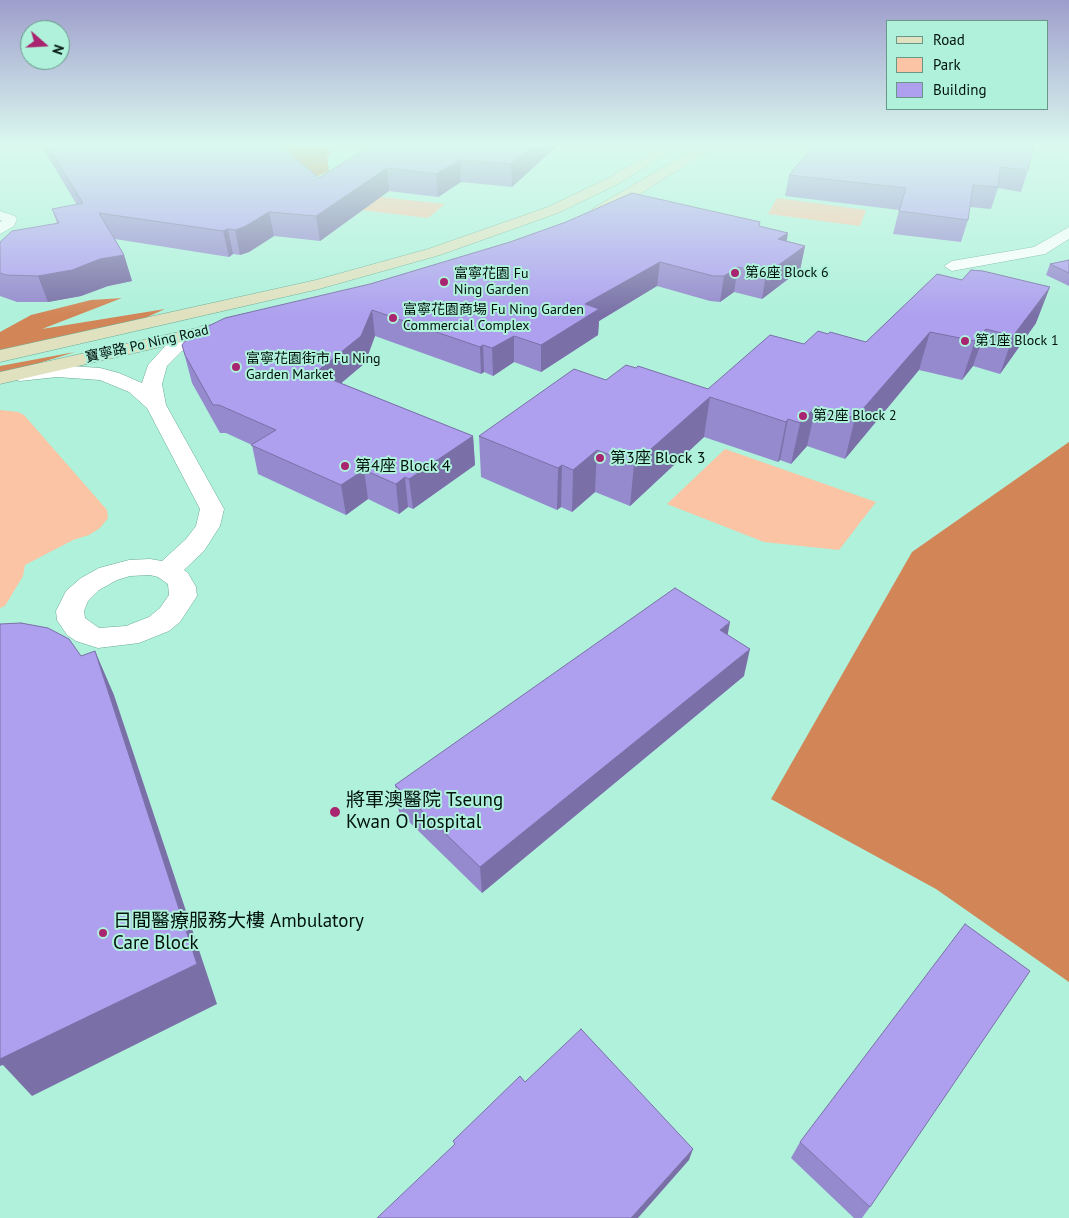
<!DOCTYPE html>
<meta charset="utf-8">
<style>
body{margin:0}
#map{position:relative;width:1069px;height:1218px;overflow:hidden;background:#aff1db;font-family:"PT Sans",sans-serif}
canvas{display:block}
.legend{position:absolute;left:886px;top:20px;width:162px;height:90px;box-sizing:border-box;background:#aff1db;border:1px solid #699888;margin:0;padding:6px 9px;list-style:none;font-size:15px;color:#00120c}
.legend li{display:flex;align-items:center;gap:10px;height:25px}
.legend b{width:25px;border:1px solid #699888}
.north{position:absolute;left:20px;top:20px;width:50px;height:50px;box-sizing:border-box;background:#aff1db;border:1px solid #699888;border-radius:50%;rotate:109deg;font-size:14px;font-weight:700;line-height:20px;text-align:center;color:#00120c}
.north::after{content:'';display:block;margin:auto;width:18px;height:22px;background:#a9256f;clip-path:polygon(50% 0,100% 100%,50% 72%,0 100%)}
</style>
<div id="map">
<canvas width="1069" height="1218"></canvas>
<ul class="legend">
<li><b style="height:6px;background:#e0e1bf"></b>Road</li>
<li><b style="height:14px;background:#fbc4a4"></b>Park</li>
<li><b style="height:14px;background:#aea0ef"></b>Building</li>
</ul>
<div class="north">N</div>
</div>
<script>
const g = document.querySelector('canvas').getContext('2d');
g.lineJoin = 'round';
function paint(path, color) { g.fillStyle = color; g.fill(path, 'evenodd'); }
const poly = rows => new Path2D(rows.map(r => 'M' + r).join(''));
function stroke(path, color, width, dash) { g.strokeStyle = color; g.lineWidth = width; g.lineCap = dash ? 'butt' : 'round'; g.setLineDash(dash || []); g.stroke(path); }
function label(font, color, halo, rows, align = 'center') {
  g.font = font + ' "PT Sans","Noto Sans TC",sans-serif'; g.lineWidth = 4; g.setLineDash([]); g.textBaseline = 'middle'; g.strokeStyle = halo; g.fillStyle = color; for (const [text, x, y, turn = 0] of rows) {
    g.save(); g.translate(x, y); g.rotate((+turn || 0) * Math.PI / 180); g.textAlign = isNaN(turn) ? turn : align; if (halo) g.strokeText(text, 0, 0); g.fillText(text, 0, 0); g.restore();
  }
}
paint(poly([
 [371,196,445,204,428,218,352,209],
 [777,198,866,210,860,226,768,214],
 [0,410,18,412,24,415,107,510,108,518,100,528,89,535,73,540,25,565,23,576,5,606,0,608],
 [725,449,876,502,839,550,764,542,667,504]
]), '#fbc4a4');
paint(poly([
 [228,145,324,145,332,153,327,158,329,171,318,176,287,179],
 [122,298,42,329,165,309,145,318,0,352,0,332,31,315,91,300],
 [75,352,0,375,0,366],
 [1069,442,1069,982,936,889,771,799,912,552]
]), '#d28657');
const minor = poly([
 [0,211,15,216,17,219,14,226,0,234,0,222,2,221,0,220,0,211],
 [1069,227,1069,239,1045,254,952,271,944,266,952,261,1034,247,1069,227],
 [202,326,209,328,211,332,209,336,182,351,167,366,162,384,166,405,224,509,220,526,204,551,184,570,188,573,196,587,197,596,180,622,169,631,139,643,98,648,76,641,67,635,57,620,56,611,66,591,81,578,99,568,129,560,150,559,162,561,186,539,196,526,200,509,147,408,129,392,100,380,57,377,20,381,13,379,10,375,13,371,20,369,57,365,100,368,119,373,142,383,148,365,168,343,202,326],
 [150,575,158,577,168,584,169,595,160,608,149,617,126,626,99,628,85,618,84,611,88,601,99,590,117,580,130,576,150,575]
]);
const secondary = poly([
 [665,145,680,145,620,183,558,213,440,255,319,289,0,362,0,350,316,280,428,249,548,207,610,177,665,145],
 [702,145,717,145,634,198,604,212,594,212,592,209,702,145],
 [228,321,234,322,237,326,234,330,0,384,0,372,228,321]
]);
stroke(minor, '#69a995', 1);
stroke(secondary, '#69a995', 1);
paint(minor, '#fff');
paint(secondary, '#e0e1bf');
paint(poly([
 [41,145,280,145,319,178,558,145,512,187,461,182,438,197,389,191,320,241,274,236,249,252,240,255,233,254,229,257,115,239,124,255,132,281,108,286,81,296,48,302,17,302,0,296,0,242,57,223,52,209,77,205],
 [814,145,1028,170,1021,192,998,188,991,209,970,207,968,220,961,242,893,234,899,210,785,196,789,175],
 [760,226,787,241,805,246,800,270,762,299,734,292,720,302,710,301,657,286,599,321,598,335,541,372,514,362,493,376,484,372,481,374,375,336,365,363,341,383,473,436,475,465,413,509,408,507,399,514,368,499,346,515,258,474,252,445,226,433,220,433,192,383,182,345],
 [1069,260,1069,286,1046,275,1050,264],
 [937,274,1036,323,1000,374,973,366,962,380,919,370,845,459,807,446,791,464,780,460,778,462,704,437,630,506,595,492,572,512,561,507,557,510,481,477,479,436,606,380,636,368,708,389,828,334,866,342],
 [728,635,744,676,482,893,399,812,395,785],
 [800,1142,870,1207,862,1218,854,1218,791,1158]
]), '#968ace');
paint(poly([
 [534,145,558,145,512,187,511,164],
 [460,160,461,182,438,197,436,174],
 [387,168,389,191,320,241,316,216],
 [269,212,274,236,249,252,240,255,235,230],
 [228,229,233,254,229,257,223,231],
 [788,233,784,257,778,239],
 [805,246,800,270,762,299,766,274],
 [124,255,132,281,108,286,81,296,48,302,38,276,100,259],
 [660,262,657,286,599,321,598,335,541,372,541,345,585,304],
 [738,267,734,292,720,302,724,276],
 [1050,287,1036,323,1000,374,1013,336],
 [372,310,375,336,365,363,320,401,315,373],
 [986,329,973,366,962,380,975,341],
 [930,332,919,370,845,459,855,418],
 [514,336,514,362,493,376,492,348],
 [483,345,484,372,481,374,480,347],
 [710,397,704,437,630,506,634,464],
 [816,406,807,446,791,464,800,423],
 [788,419,780,460,778,462,786,422],
 [473,436,475,465,413,509,409,479],
 [597,450,595,492,572,512,573,470],
 [562,465,561,507,557,510,558,468],
 [364,470,368,499,346,515,341,485],
 [405,477,408,507,399,514,396,484],
 [730,622,725,649,720,630],
 [750,649,744,676,482,893,480,867],
 [95,651,114,695,217,1004,32,1096,3,1065,0,1066,0,1025],
 [693,1149,689,1160,638,1218,631,1218]
]), '#7a70a7');
const building = poly([
 [47,145,280,145,319,178,371,145,534,145,511,164,460,160,436,174,387,168,316,216,269,212,244,227,235,230,228,229,223,231,99,213,124,255,100,259,72,270,38,276,6,275,0,273,0,242,12,231,59,223,52,209,83,203,47,145],
 [814,145,1034,145,1028,170,1000,167,998,187,973,185,968,220,899,211,906,188,789,175,814,145],
 [632,193,760,222,759,226,788,233,778,239,805,246,766,274,738,267,724,276,713,276,660,262,585,304,599,309,541,345,514,336,492,348,483,345,480,347,372,310,361,336,315,373,473,436,409,479,405,477,396,484,364,470,341,485,251,445,276,430,219,405,213,405,185,355,182,345,190,335,225,318,370,284,510,242,566,222,632,193],
 [1069,260,1069,273,1050,264,1069,260],
 [971,270,983,271,1050,287,1013,336,986,329,975,341,930,332,855,418,816,406,800,423,788,419,786,422,710,397,634,464,597,450,573,470,562,465,558,468,479,436,574,369,606,380,626,365,636,368,638,366,708,389,770,335,804,344,818,331,828,334,830,332,866,342,937,274,962,280,971,270],
 [675,588,730,622,720,630,750,649,480,867,395,785,675,588],
 [21,623,48,628,69,639,81,656,95,651,197,964,0,1059,0,624,21,623],
 [965,924,1030,971,870,1207,800,1142,965,924],
 [581,1029,693,1149,631,1218,377,1218,455,1144,453,1141,520,1076,525,1082,581,1029]
]);
paint(building, '#aea0ef');
stroke(building, '#7a70a7', 1);
const sky = g.createLinearGradient(0, 0, 0, 315);
sky.addColorStop(0, '#9e9ecc');
sky.addColorStop(0.46, '#dbf9ef');
sky.addColorStop(1, '#dbf9ef00');
g.fillStyle = sky;
g.fillRect(0, 0, 1069, 315);
for (const [x, y, r, color] of [
 [735,273,5,"#a9256f"],
 [444,282,5,"#a9256f"],
 [393,318,5,"#a9256f"],
 [965,341,5,"#a9256f"],
 [236,367,5,"#a9256f"],
 [803,416,5,"#a9256f"],
 [600,458,5,"#a9256f"],
 [345,466,5,"#a9256f"],
 [335,812,6,"#a9256f"],
 [103,933,5,"#a9256f"]
]) { const dot = new Path2D(); dot.arc(x, y, r, 0, 2 * Math.PI); g.fillStyle = color; g.fill(dot); stroke(dot, '#aff1db', 2); }
label('14px', '#00120c', '#aff1db', [
 ["第6座 Block 6",745,273],
 ["富寧花園 Fu",454,274],
 ["Ning Garden",454,290],
 ["富寧花園商場 Fu Ning Garden",403,310],
 ["Commercial Complex",403,326],
 ["第1座 Block 1",975,341],
 ["富寧花園街市 Fu Ning",246,359],
 ["Garden Market",246,375],
 ["第2座 Block 2",813,416]
], 'left');
label('14px', '#00120c', '#aff1db', [
 ["寶寧路 Po Ning Road",147,344,-13]
]);
label('16px', '#00120c', '#aff1db', [
 ["第3座 Block 3",610,458],
 ["第4座 Block 4",355,466]
], 'left');
label('19px', '#00120c', '#aff1db', [
 ["將軍澳醫院 Tseung",346,801],
 ["Kwan O Hospital",346,823],
 ["日間醫療服務大樓 Ambulatory",113,922],
 ["Care Block",113,944]
], 'left');
</script>
